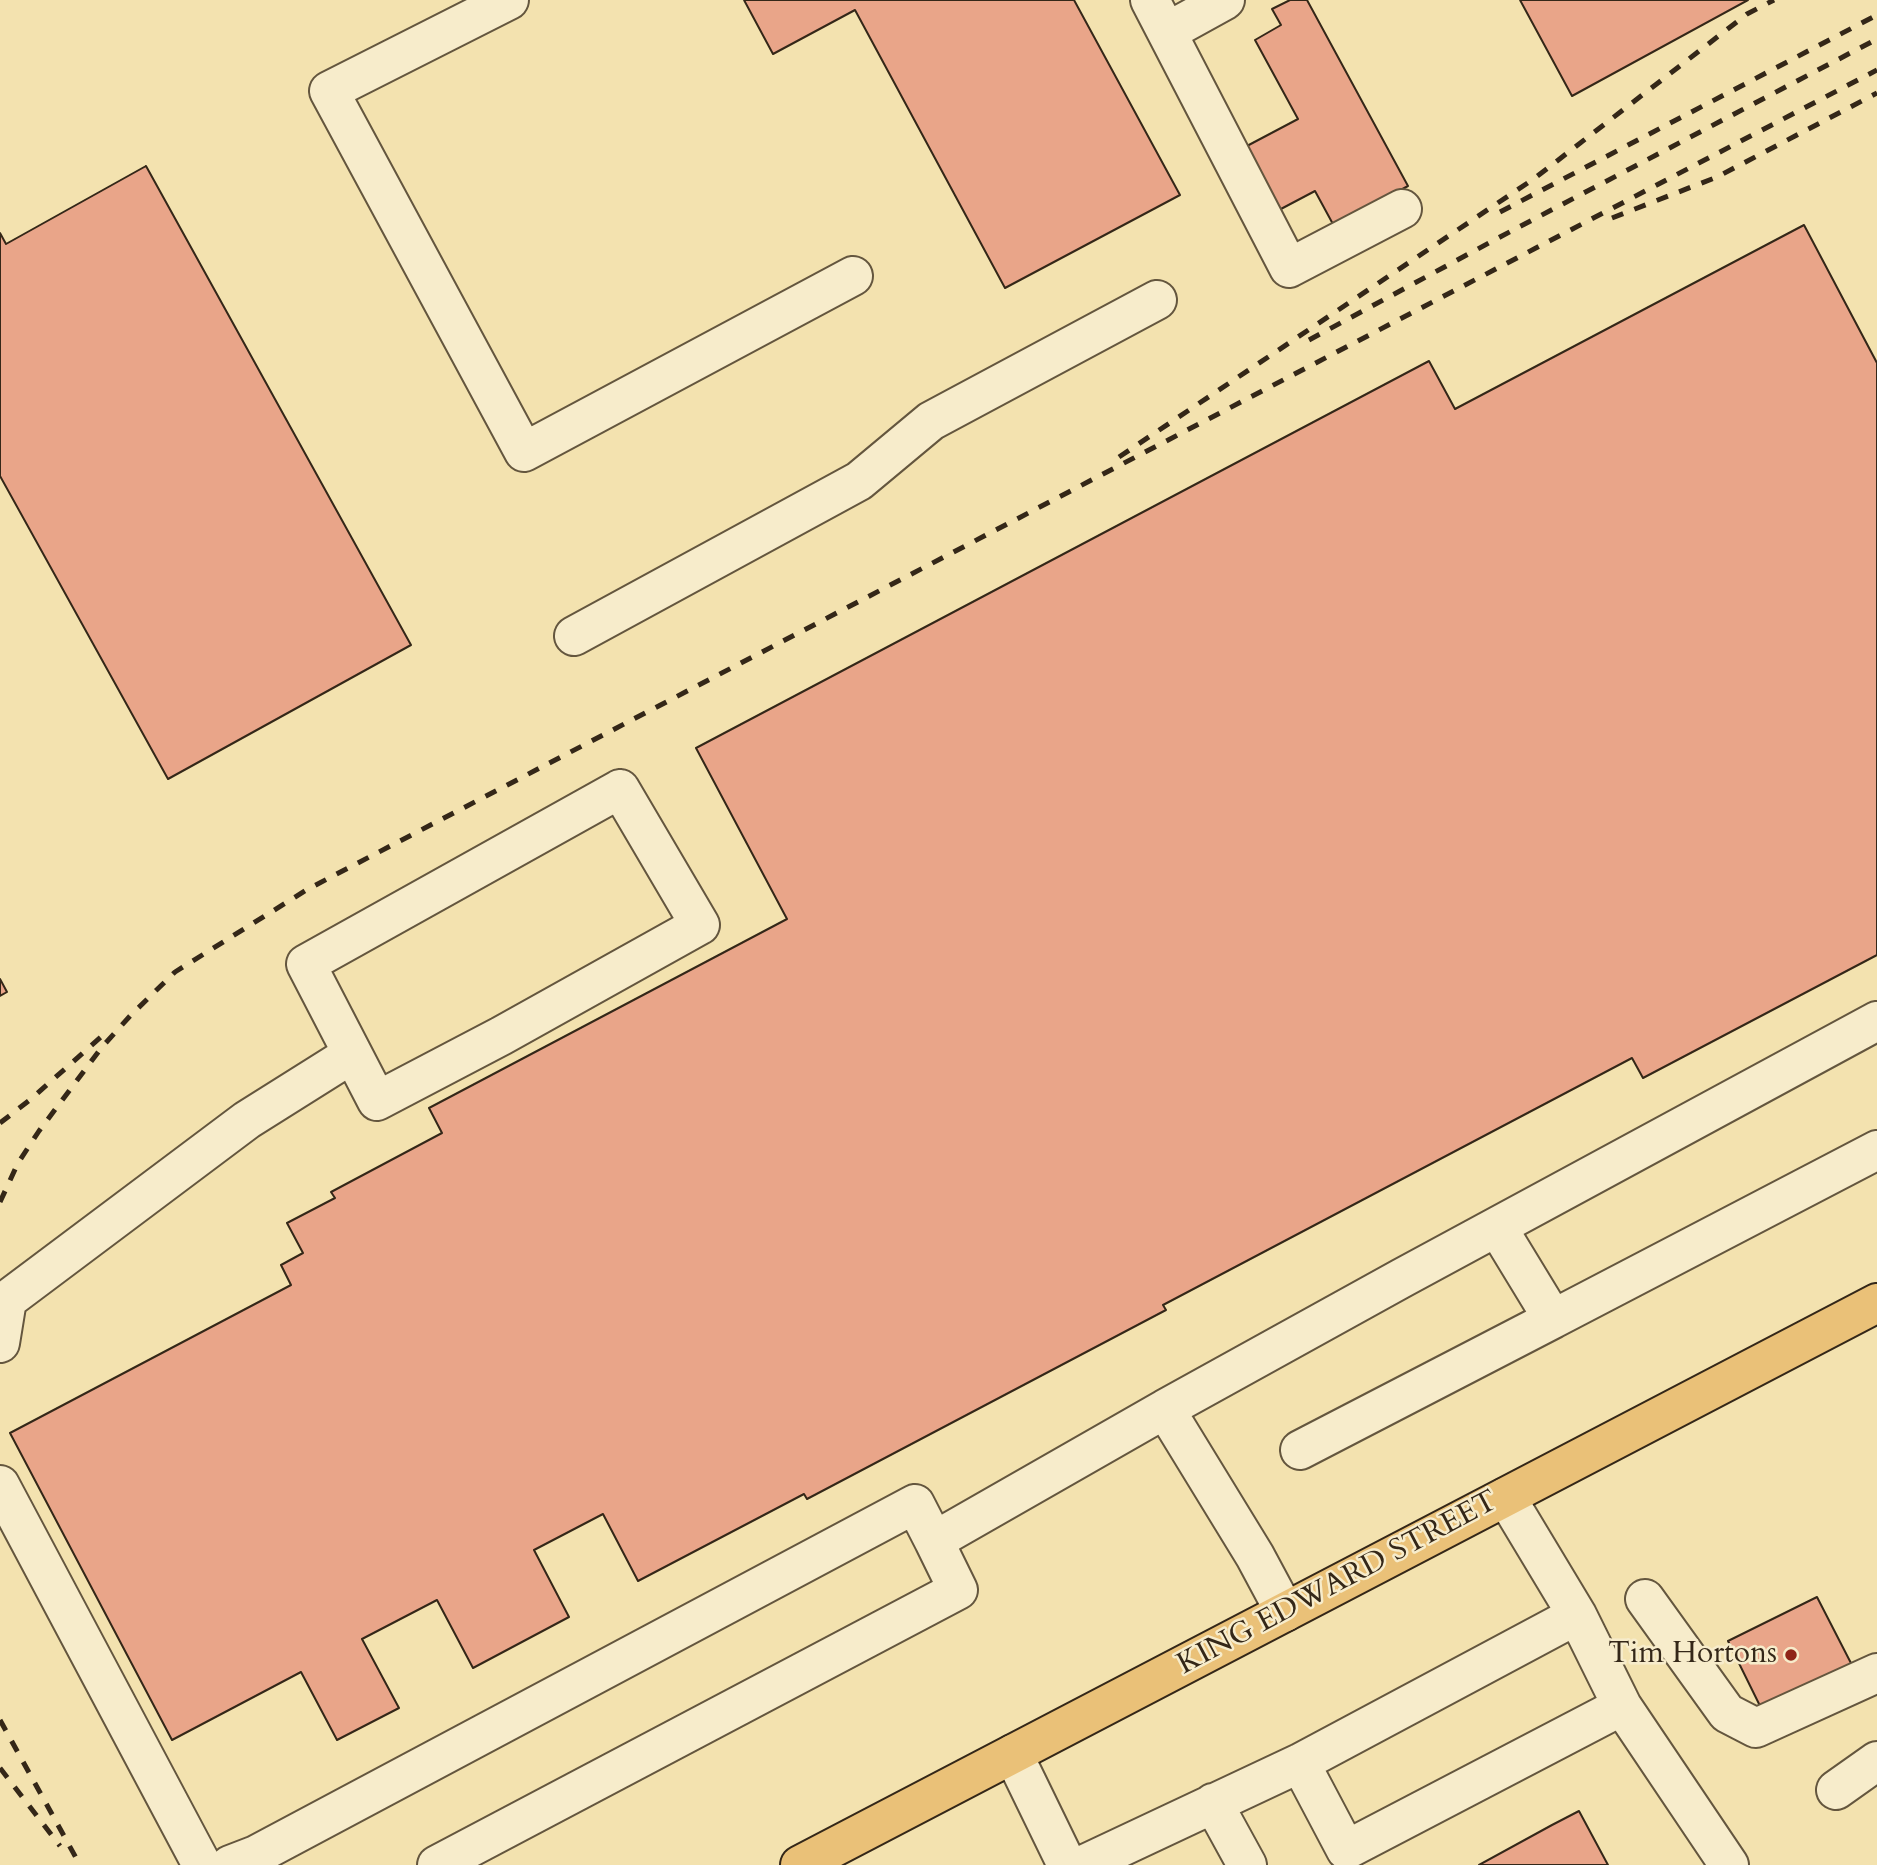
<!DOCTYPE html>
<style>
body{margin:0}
canvas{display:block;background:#f3e2af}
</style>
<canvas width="1877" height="1865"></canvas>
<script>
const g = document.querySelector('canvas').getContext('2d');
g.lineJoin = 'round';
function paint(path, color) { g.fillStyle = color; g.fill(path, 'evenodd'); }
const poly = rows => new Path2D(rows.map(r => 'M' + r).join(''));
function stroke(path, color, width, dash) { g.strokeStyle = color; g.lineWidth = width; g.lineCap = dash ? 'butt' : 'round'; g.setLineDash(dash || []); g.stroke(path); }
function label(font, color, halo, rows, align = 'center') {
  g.font = font + ' Cardo,serif'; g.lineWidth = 5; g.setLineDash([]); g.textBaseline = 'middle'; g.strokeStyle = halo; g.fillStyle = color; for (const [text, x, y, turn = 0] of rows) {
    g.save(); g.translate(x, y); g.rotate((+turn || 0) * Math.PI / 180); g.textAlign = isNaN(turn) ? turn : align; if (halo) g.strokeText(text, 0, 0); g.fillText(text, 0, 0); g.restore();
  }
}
const building = poly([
 [744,0,1074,0,1180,195,1005,288,855,10,773,54,744,0],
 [1290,0,1307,0,1408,186,1334,226,1315,191,1279,210,1245,147,1298,119,1255,40,1281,25,1272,9,1290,0],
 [1520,0,1748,0,1572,96,1520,0],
 [146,166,411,645,168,779,0,476,0,233,6,244,146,166],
 [1804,225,1877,363,1877,955,1643,1078,1632,1058,1163,1305,1166,1310,807,1499,804,1494,638,1581,603,1514,534,1550,569,1617,473,1668,437,1600,362,1639,399,1708,337,1740,301,1672,172,1740,10,1433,291,1285,281,1265,303,1253,287,1223,335,1198,331,1192,442,1133,429,1108,787,919,696,748,1429,361,1455,409,1804,225],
 [0,979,7,992,0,996,0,979],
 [1817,1597,1854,1669,1764,1714,1728,1641,1817,1597],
 [1579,1811,1608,1865,1479,1865,1552,1825,1579,1811]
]);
paint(building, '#e9a589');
stroke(building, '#342718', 2);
const minor = poly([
 [509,0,329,91,524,452,853,276],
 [1150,0,1289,268,1402,209],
 [1167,32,1225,0],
 [574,636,859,481,931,421,1157,300],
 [620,789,700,925,501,1036,377,1101,306,964,620,789],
 [1497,1227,1553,1319,1877,1150],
 [0,1343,7,1300,247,1120,352,1054],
 [1165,1409,1402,1278,1877,1021],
 [1300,1450,1553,1319],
 [0,1485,202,1865],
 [1506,1497,1577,1615,1622,1706,1729,1865],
 [1645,1599,1727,1713,1756,1728,1877,1673],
 [1013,1754,1067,1865],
 [1300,1763,1346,1850,1622,1706],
 [1836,1790,1877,1761],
 [1213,1803,1247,1865],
 [230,1865,256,1855,915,1504,934,1541,1165,1409,1255,1556,1285,1612],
 [437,1865,958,1590,934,1541],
 [1083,1865,1300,1763,1577,1615]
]);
const major = poly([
 [800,1865,1877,1303]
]);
stroke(minor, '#64563e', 42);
stroke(major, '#342718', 42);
stroke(minor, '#f7eccb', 38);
stroke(major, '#eac178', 38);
stroke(poly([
 [1500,212,1877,15],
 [1612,218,1717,177,1877,93],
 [1309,340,1500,237,1877,39],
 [1119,457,1535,178,1747,14,1774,0],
 [0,1123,31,1099,102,1036],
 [0,1202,18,1163,39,1131,102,1047,130,1016,175,972,308,889,1877,70],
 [0,1720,80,1865],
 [0,1768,60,1846]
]), '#342718', 5, [12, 12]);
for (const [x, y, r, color] of [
 [1791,1655,7,"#8f2418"]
]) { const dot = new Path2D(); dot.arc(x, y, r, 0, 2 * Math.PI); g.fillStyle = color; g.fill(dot); stroke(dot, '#f7eccb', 2.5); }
label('30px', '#342718', '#f7eccb', [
 ["KING EDWARD STREET",1338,1584,-28]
]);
label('30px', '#342718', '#f7eccb', [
 ["Tim Hortons",1777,1655]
], 'right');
</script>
